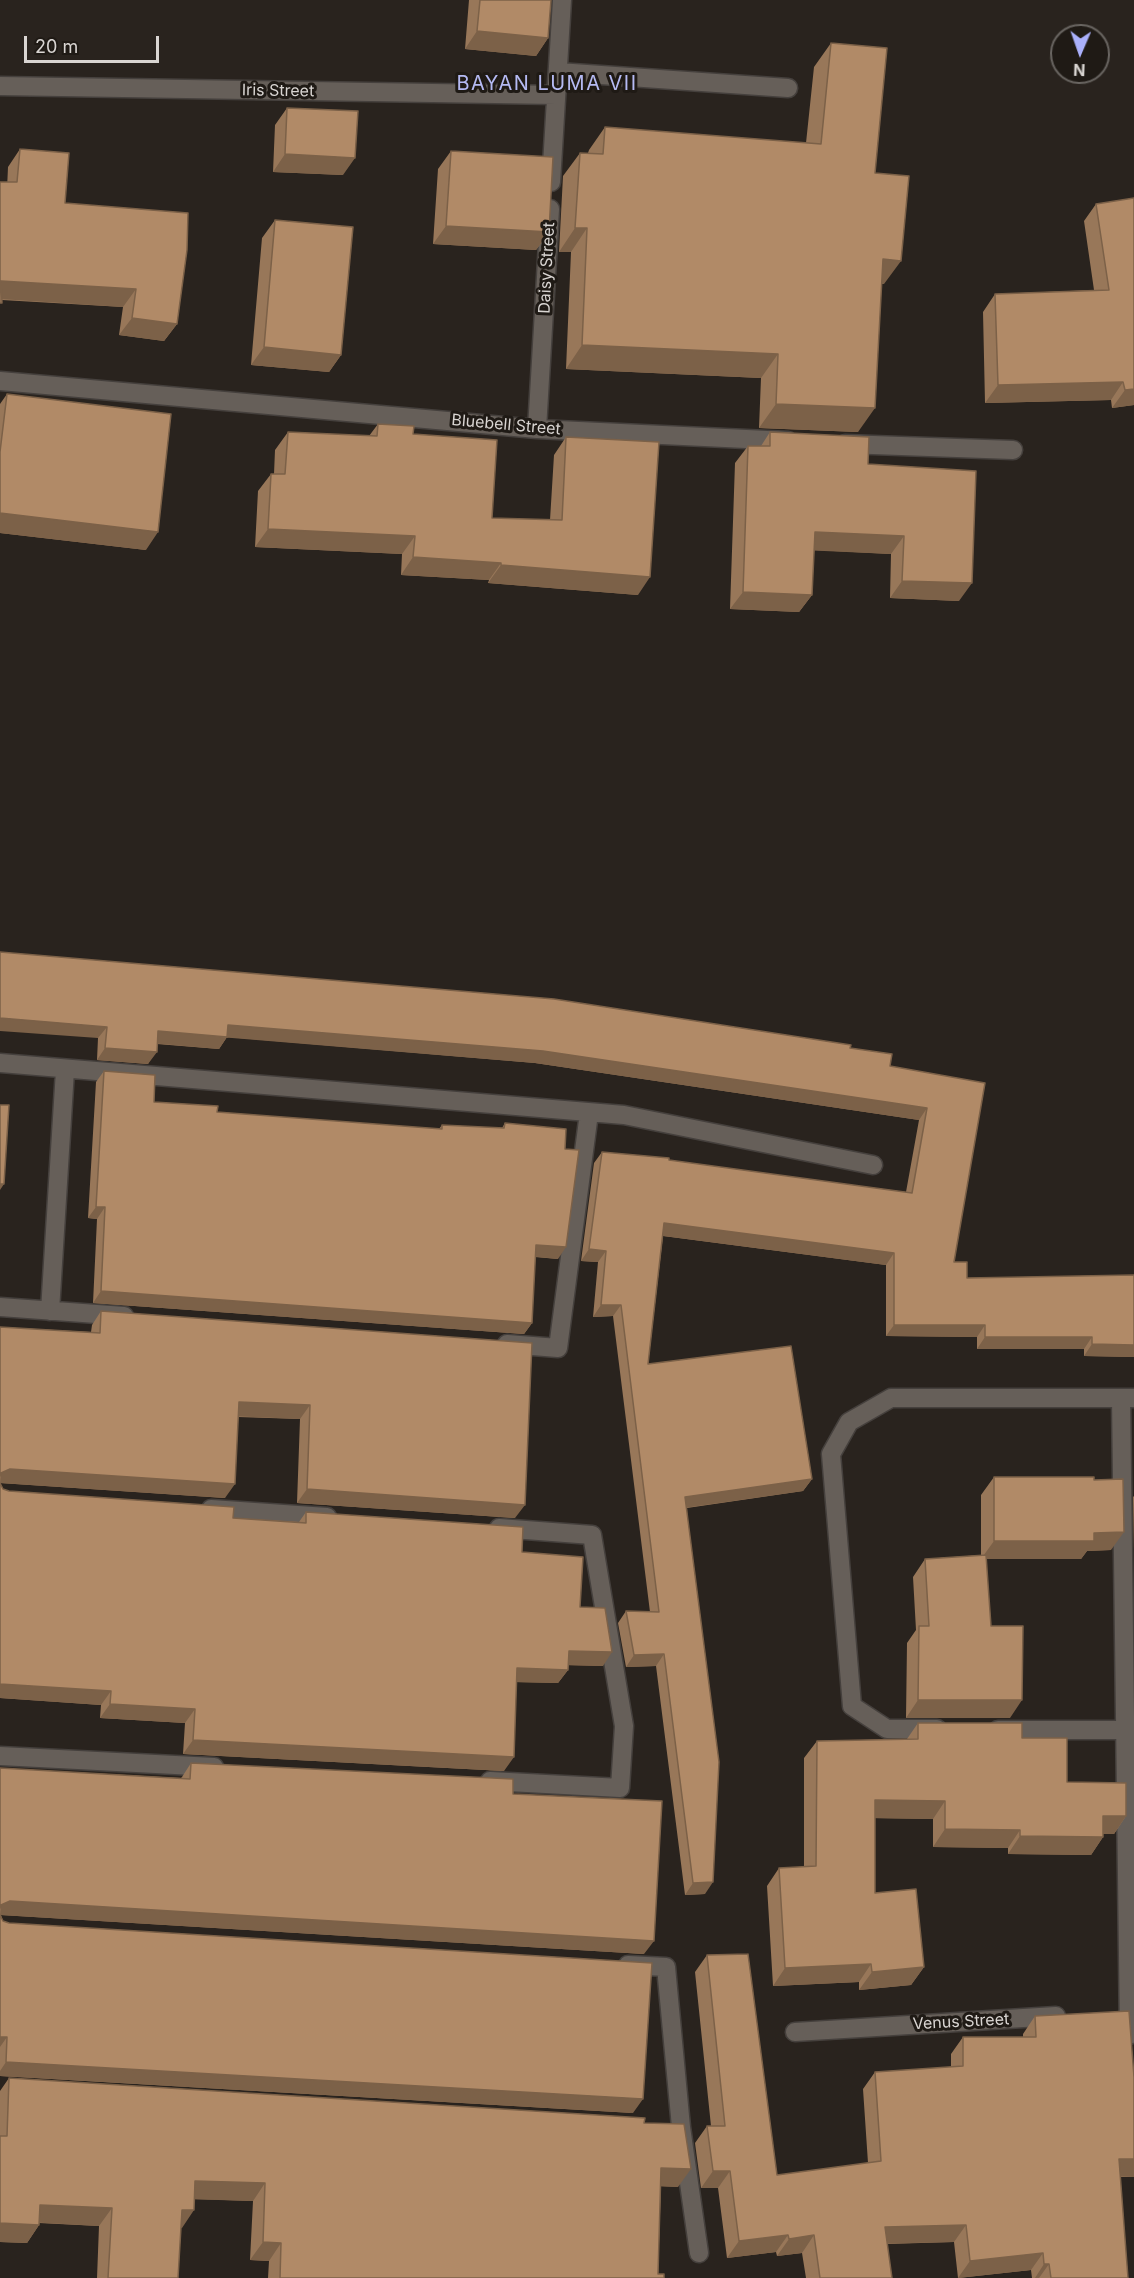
<!DOCTYPE html>
<style>
body{margin:0}
#map{position:relative;width:1134px;height:2278px;overflow:hidden;background:#29231e;font-family:Inter,sans-serif}
canvas{display:block}
.north{position:absolute;left:1050px;top:24px;width:60px;height:60px;box-sizing:border-box;background:#1f1a15;border:2px solid #696561;border-radius:50%;rotate:182deg;font-size:16px;font-weight:700;line-height:24px;text-align:center;color:#d9d5d2}
.north::after{content:'';display:block;margin:auto;width:21px;height:27px;background:#aab0fb;clip-path:polygon(50% 0,100% 100%,50% 72%,0 100%)}
.scale{position:absolute;left:24px;top:36px;width:135px;height:27px;box-sizing:border-box;border:3px solid #d9d5d2;border-top:0;padding-left:8px;font-size:18px;line-height:21px;white-space:nowrap;color:#d9d5d2;-webkit-text-stroke:4px #1f1a15;paint-order:stroke}
</style>
<div id="map">
<canvas width="1134" height="2278"></canvas>
<div class="north">N</div>
<div class="scale">20 m</div>
</div>
<script>
const g = document.querySelector('canvas').getContext('2d');
g.lineJoin = 'round';
const poly = rows => new Path2D(rows.map(r => 'M' + r).join(''));
function stroke(path, color, width, dash) { g.strokeStyle = color; g.lineWidth = width; g.lineCap = dash ? 'butt' : 'round'; g.setLineDash(dash || []); g.stroke(path); }
function paint(path, color) { g.fillStyle = color; g.fill(path, 'evenodd'); }
function label(font, color, halo, rows, align = 'center') {
  g.font = font + ' Inter,sans-serif'; g.lineWidth = 6; g.setLineDash([]); g.textBaseline = 'middle'; g.strokeStyle = halo; g.fillStyle = color; for (const [text, x, y, turn = 0] of rows) {
    g.save(); g.translate(x, y); g.rotate((+turn || 0) * Math.PI / 180); g.textAlign = isNaN(turn) ? turn : align; if (halo) g.strokeText(text, 0, 0); g.fillText(text, 0, 0); g.restore();
  }
}
const minor = poly([
 [558,72,788,88],
 [0,86,556,95],
 [551,182,562,0],
 [0,381,537,429,788,441],
 [537,429,550,209],
 [845,444,1013,450],
 [0,1063,624,1115,873,1165],
 [0,1307,124,1316],
 [50,1311,65,1070],
 [507,1344,558,1348,589,1113],
 [1121,1398,1129,2035],
 [211,1509,327,1517],
 [937,1729,887,1729,852,1706,831,1454,849,1422,891,1398,1134,1398],
 [998,1730,1134,1730],
 [0,1756,214,1767],
 [490,1781,620,1788,624,1726,592,1535,499,1528],
 [628,1965,666,1967,681,2127,699,2253],
 [795,2032,1056,2016]
]);
stroke(minor, '#45403d', 21);
stroke(minor, '#665f59', 18);
paint(poly([
 [469,0,551,0,548,38,536,56,465,49],
 [831,43,875,173,884,284,882,284,858,432,759,428,761,378,566,369,571,252,559,252,563,176,580,153,588,153,589,150,605,127,806,143,814,67],
 [287,108,343,175,273,172,275,125],
 [20,149,65,203,177,324,164,341,119,335,123,307,2,300,8,167],
 [451,151,549,232,536,250,433,244,438,169],
 [1134,198,1134,405,1112,408,1111,400,985,403,983,312,995,294,1094,290,1084,221,1096,204],
 [275,220,341,355,329,372,251,365,262,238],
 [7,394,146,550,0,533,0,404],
 [378,424,413,434,492,518,550,520,554,455,566,437,638,595,488,583,489,580,401,575,402,554,255,547,258,491,271,474,274,474,275,450,288,432,369,436],
 [770,432,868,464,959,601,890,598,891,554,814,550,812,595,799,612,730,609,735,463,748,446,761,446],
 [0,952,850,1048,890,1066,985,1083,954,1262,967,1278,1134,1275,1134,1357,1084,1356,1084,1349,977,1349,977,1337,886,1336,886,1265,663,1236,648,1364,812,1479,803,1491,687,1508,705,1894,685,1895,656,1666,626,1667,618,1623,626,1611,650,1612,613,1316,593,1317,598,1262,581,1261,594,1163,602,1152,906,1192,919,1120,535,1063,227,1037,219,1049,157,1044,148,1064,97,1060,98,1038],
 [104,1071,154,1102,217,1112,439,1129,442,1125,502,1128,505,1123,565,1149,558,1259,535,1257,532,1323,524,1334,93,1303,97,1219,88,1218,96,1082],
 [101,1311,532,1343,515,1518,297,1503,300,1419,238,1417,225,1498,0,1483,3,1489,9,1491,233,1518,299,1522,306,1512,522,1552,580,1607,603,1666,568,1665,568,1670,558,1683,517,1682,504,1771,183,1754,185,1723,100,1718,101,1705,0,1698,0,1327,91,1332,92,1325],
 [994,1477,1094,1480,1111,1550,1087,1551,1081,1559,986,1559,991,1626,1010,1718,906,1718,907,1643,916,1630,913,1577,925,1559,981,1555,981,1495],
 [1134,1496,1134,1550,1133,1497],
 [918,1723,1022,1738,1067,1782,1126,1816,1114,1834,1103,1834,1103,1837,1091,1855,1008,1854,1008,1848,933,1847,933,1819,875,1818,875,1893,924,1967,911,1985,859,1990,859,1982,773,1986,767,1886,779,1868,804,1867,804,1758,817,1741,907,1739],
 [191,1763,513,1794,644,1954,1,1915,3,1921,633,2113,0,2076,0,1768,181,1778,182,1777],
 [707,1955,777,2175,868,2163,863,2089,875,2072,951,2067,951,2054,963,2037,1023,2037,1023,2034,1035,2016,1134,2077,1134,2177,1120,2177,1128,2278,1032,2278,1031,2270,958,2278,954,2242,887,2244,892,2278,806,2278,802,2253,777,2256,776,2252,727,2258,718,2188,701,2188,695,2143,707,2126,711,2126,695,1972],
 [9,2078,644,2123,678,2187,661,2186,658,2274,664,2278,268,2278,269,2261,250,2260,253,2201,195,2199,181,2228,178,2278,97,2278,99,2226,39,2223,39,2225,27,2243,0,2242,0,2091]
]), '#987759');
paint(poly([
 [477,31,548,38,536,56,465,49],
 [285,154,355,158,343,175,273,172],
 [446,226,549,232,536,250,433,244],
 [575,228,587,228,571,252,559,252],
 [883,259,901,261,884,284,866,283],
 [1,281,136,289,123,307,0,299],
 [132,318,177,324,164,341,119,335],
 [582,345,778,354,761,378,566,369],
 [264,347,341,355,329,372,251,365],
 [1123,382,1111,400,985,403,998,385],
 [1134,389,1134,405,1112,408,1125,390],
 [776,404,875,408,858,432,759,428],
 [0,513,158,532,146,550,0,533],
 [268,529,415,536,402,554,255,547],
 [815,532,904,536,891,554,802,550],
 [413,557,501,563,489,580,401,575],
 [501,565,650,577,638,595,488,583],
 [902,581,972,583,959,601,890,598],
 [743,592,812,595,799,612,730,609],
 [0,1018,107,1027,98,1038,0,1031],
 [228,1025,543,1051,927,1108,919,1120,535,1063,220,1037],
 [158,1031,227,1037,219,1049,150,1043],
 [105,1048,157,1052,148,1064,97,1060],
 [0,1184,4,1184,0,1190],
 [96,1207,105,1207,97,1219,88,1218],
 [664,1223,894,1253,886,1265,656,1235],
 [536,1245,566,1247,558,1259,528,1256],
 [589,1249,606,1251,598,1262,581,1261],
 [101,1291,532,1323,524,1334,93,1303],
 [601,1305,621,1305,613,1316,593,1317],
 [894,1325,985,1325,977,1337,886,1336],
 [985,1337,1092,1337,1084,1349,977,1349],
 [1092,1344,1134,1345,1134,1357,1084,1356],
 [239,1402,310,1405,300,1419,229,1416],
 [10,1469,235,1484,225,1498,0,1483,1,1473],
 [812,1479,803,1491,677,1509,685,1497],
 [307,1489,525,1505,515,1518,297,1503],
 [1124,1532,1111,1550,1087,1551,1081,1559,981,1559,994,1541,1094,1533],
 [569,1651,612,1652,603,1666,559,1665],
 [664,1654,656,1666,626,1667,634,1655],
 [517,1668,568,1670,558,1683,508,1682],
 [0,1684,111,1691,101,1705,0,1698],
 [918,1700,1022,1700,1010,1718,906,1718],
 [110,1704,195,1709,185,1723,100,1718],
 [193,1740,514,1757,504,1771,183,1754],
 [875,1800,945,1801,933,1819,863,1818],
 [1103,1816,1126,1816,1114,1834,1091,1834],
 [945,1829,1020,1830,1008,1848,933,1847],
 [1020,1836,1103,1837,1091,1855,1008,1854],
 [713,1882,705,1894,685,1895,693,1883],
 [10,1901,654,1941,644,1954,0,1915,1,1905],
 [871,1964,859,1982,773,1986,785,1968],
 [924,1967,911,1985,859,1990,872,1972],
 [0,2037,7,2037,0,2047],
 [6,2062,643,2099,633,2113,0,2076,0,2071],
 [1119,2159,1134,2159,1134,2177,1107,2176],
 [661,2168,691,2169,678,2187,649,2186],
 [713,2171,730,2171,718,2188,701,2188],
 [195,2181,265,2183,253,2201,183,2199],
 [40,2205,112,2208,99,2226,27,2222],
 [182,2210,194,2210,182,2228,170,2227],
 [0,2223,39,2225,27,2243,0,2242],
 [966,2225,954,2242,873,2244,885,2227],
 [788,2235,776,2252,727,2258,739,2241],
 [814,2235,802,2253,777,2256,789,2239],
 [263,2242,281,2243,269,2261,250,2260],
 [1043,2253,1031,2270,958,2278,970,2261],
 [1044,2264,1049,2264,1039,2278,1035,2278]
]), '#7c6148');
const building = poly([
 [480,0,551,0,548,38,477,31,480,0],
 [831,43,887,48,875,173,909,176,901,261,883,259,875,408,776,404,778,354,582,345,587,228,575,228,580,153,603,154,605,127,821,144,831,43],
 [287,108,358,111,355,158,285,154,287,108],
 [20,149,69,153,65,203,188,213,187,250,177,324,132,318,136,289,1,281,2,303,0,303,0,182,17,182,20,149],
 [451,151,553,157,549,232,446,226,451,151],
 [1134,198,1134,389,1125,390,1123,382,998,385,995,294,1109,290,1096,204,1134,198],
 [275,220,353,227,341,355,264,347,275,220],
 [7,394,171,414,158,532,0,513,0,452,7,394],
 [378,424,414,426,413,434,497,440,492,518,562,520,566,437,659,442,650,577,501,565,501,563,413,557,415,536,268,529,271,474,285,474,288,432,377,436,378,424],
 [770,432,869,437,868,464,976,471,972,583,902,581,904,536,815,532,812,595,743,592,748,446,770,446,770,432],
 [0,952,554,999,851,1045,850,1048,892,1054,890,1066,985,1083,954,1262,967,1262,967,1278,1134,1275,1134,1345,1092,1344,1092,1337,985,1337,985,1325,894,1325,894,1253,664,1223,648,1364,791,1346,812,1479,685,1497,719,1762,713,1882,693,1883,664,1654,634,1655,626,1611,659,1612,621,1305,601,1305,606,1251,589,1249,602,1152,669,1158,669,1160,912,1193,927,1108,543,1051,228,1025,227,1037,158,1031,157,1052,105,1048,107,1027,0,1018,0,952],
 [104,1071,155,1075,154,1102,218,1106,217,1112,442,1129,442,1125,504,1128,505,1123,566,1129,565,1149,579,1150,566,1247,536,1245,532,1323,101,1291,105,1207,96,1207,104,1071],
 [0,1105,9,1105,4,1184,0,1184,0,1105],
 [101,1311,532,1343,525,1505,307,1489,310,1405,239,1402,235,1484,10,1469,1,1473,0,1476,0,1327,100,1333,101,1311],
 [994,1477,1094,1477,1094,1480,1123,1479,1124,1532,1094,1533,1094,1541,994,1541,994,1477],
 [0,1483,3,1489,9,1491,234,1507,233,1518,306,1523,306,1512,523,1527,522,1552,583,1557,580,1607,605,1608,612,1652,569,1651,568,1670,517,1668,514,1757,193,1740,195,1709,110,1704,111,1691,0,1684,0,1483],
 [986,1555,991,1626,1023,1626,1022,1700,918,1700,919,1626,929,1626,925,1559,986,1555],
 [918,1723,1022,1723,1022,1738,1067,1738,1067,1782,1126,1783,1126,1816,1103,1816,1103,1837,1020,1836,1020,1830,945,1829,945,1801,875,1800,875,1893,916,1889,924,1967,872,1972,871,1964,785,1968,779,1868,816,1866,817,1741,918,1739,918,1723],
 [191,1763,513,1779,513,1794,662,1801,654,1941,10,1901,1,1905,0,1908,0,1768,190,1779,191,1763],
 [0,1915,3,1921,9,1923,652,1963,643,2099,6,2062,7,2037,0,2037,0,1915],
 [748,1954,777,2175,881,2161,875,2072,963,2066,963,2037,1036,2037,1035,2016,1129,2011,1134,2077,1134,2159,1119,2159,1128,2278,1051,2278,1049,2264,1044,2264,1043,2253,970,2261,966,2225,885,2227,892,2278,820,2278,814,2235,789,2239,788,2235,739,2241,730,2171,713,2171,707,2126,725,2126,707,1955,748,1954],
 [9,2078,645,2118,644,2123,684,2124,691,2169,661,2168,658,2274,664,2274,664,2278,280,2278,281,2243,263,2242,265,2183,195,2181,194,2210,182,2210,178,2278,108,2278,112,2208,40,2205,39,2225,0,2223,0,2136,7,2136,9,2078]
]);
paint(building, '#b18a67');
stroke(building, '#7c6148', 1.5);
label('16px', '#d9d5d2', '#1f1a15', [
 ["Iris Street",278,91,1],
 ["Daisy Street",547,268,-87],
 ["Bluebell Street",506,425,5],
 ["Venus Street",961,2022,-3]
]);
g.letterSpacing = '1.5px';
label('20px', '#b5baf3', '#1f1a15', [
 ["BAYAN LUMA VII",547,84]
]);
g.letterSpacing = '0px';
</script>
